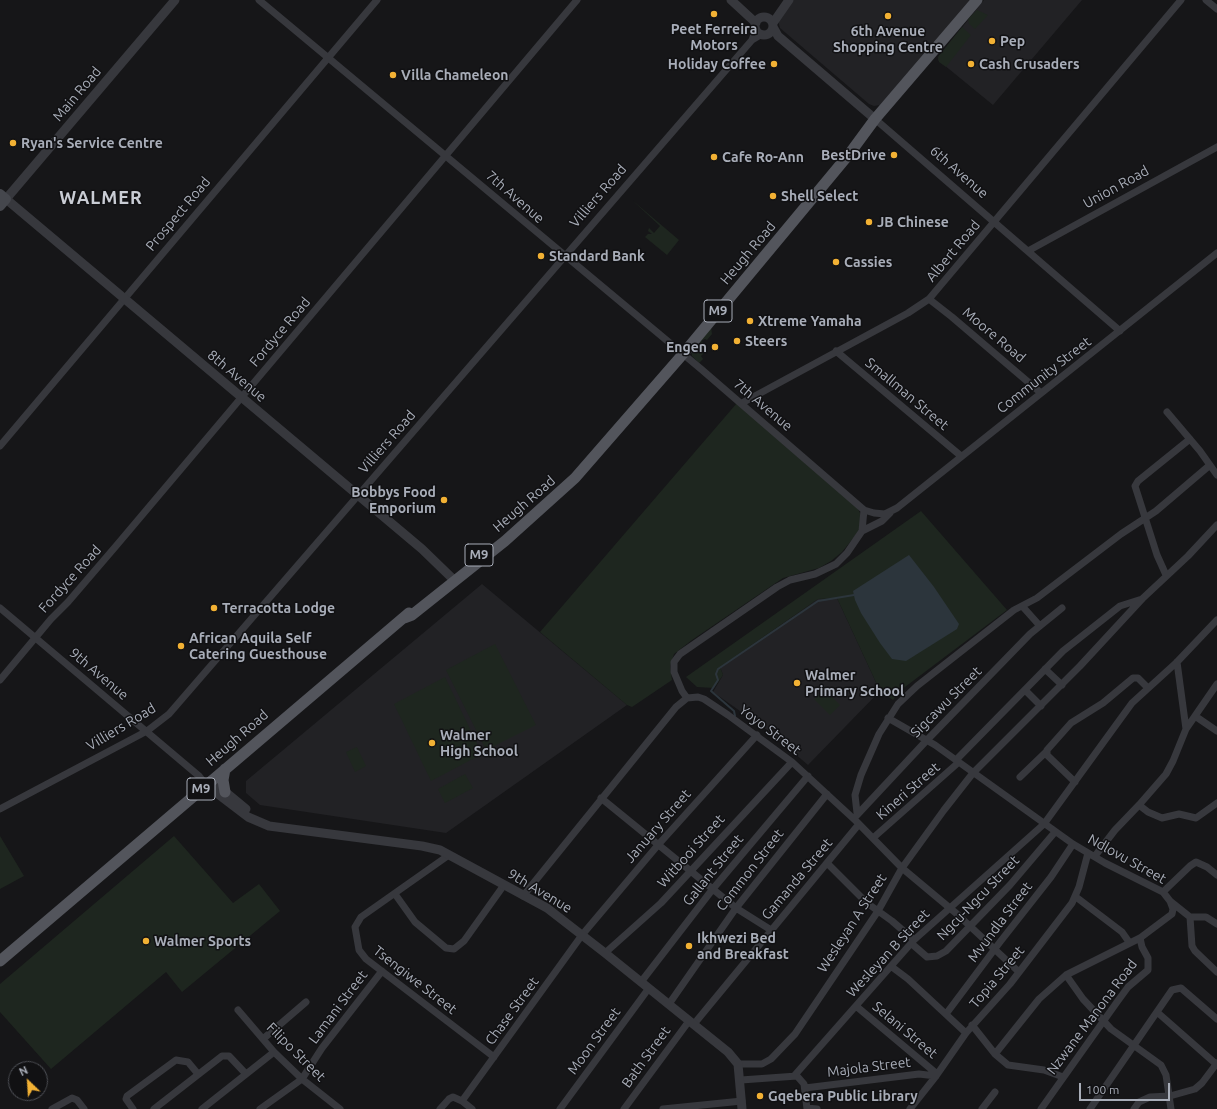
<!DOCTYPE html>
<style>
body{margin:0}
#map{position:relative;width:1217px;height:1109px;overflow:hidden;background:#161618;font-family:Ubuntu,sans-serif}
canvas{display:block}
.north{position:absolute;left:8px;top:1061px;width:40px;height:40px;box-sizing:border-box;background:#111113;border:1px solid #4d4f55;border-radius:50%;rotate:335deg;font-size:11px;font-weight:700;line-height:16px;text-align:center;color:#a8adb8}
.north::after{content:'';display:block;margin:auto;width:14px;height:18px;background:#f2b134;clip-path:polygon(50% 0,100% 100%,50% 72%,0 100%)}
.scale{position:absolute;left:1079px;top:1083px;width:91px;height:18px;box-sizing:border-box;border:2px solid #a8adb8;border-top:0;padding-left:5px;font-size:12px;line-height:14px;white-space:nowrap;color:#a8adb8;-webkit-text-stroke:3px #111113;paint-order:stroke}
</style>
<div id="map">
<canvas width="1217" height="1109"></canvas>
<div class="north">N</div>
<div class="scale">100 m</div>
</div>
<script>
const g = document.querySelector('canvas').getContext('2d');
g.lineJoin = 'round';
function paint(path, color) { g.fillStyle = color; g.fill(path, 'evenodd'); }
const poly = rows => new Path2D(rows.map(r => 'M' + r).join(''));
function stroke(path, color, width, dash) { g.strokeStyle = color; g.lineWidth = width; g.lineCap = dash ? 'butt' : 'round'; g.setLineDash(dash || []); g.stroke(path); }
function label(font, color, halo, rows, align = 'center') {
  g.font = font + ' Ubuntu,sans-serif'; g.lineWidth = 3; g.setLineDash([]); g.textBaseline = 'middle'; g.strokeStyle = halo; g.fillStyle = color; for (const [text, x, y, turn = 0] of rows) {
    g.save(); g.translate(x, y); g.rotate((+turn || 0) * Math.PI / 180); g.textAlign = isNaN(turn) ? turn : align; if (halo) g.strokeText(text, 0, 0); g.fillText(text, 0, 0); g.restore();
  }
}
paint(poly([
 [793,0,973,0,880,105,874,106,869,104,780,28,778,21],
 [984,0,1082,0,993,105,938,60,939,56],
 [482,584,627,705,446,833,260,805,246,793,246,781],
 [837,598,880,691,808,765,767,730,713,692,723,675,720,667,818,599]
]), '#222225');
paint(poly([
 [977,10,988,15,975,29,969,24,968,19],
 [962,27,971,35,946,67,939,62,938,57],
 [632,200,679,240,667,255,645,237,648,234,652,234,648,231,649,228,654,233,660,226],
 [711,327,712,334,707,340,705,339,701,341,704,343,699,350,704,353,701,356,703,359,699,363,692,356,691,350],
 [737,403,857,507,861,515,862,524,855,536,842,552,831,561,819,568,783,578,692,640,674,654,670,666,672,680,632,707,627,705,540,632],
 [921,511,1007,610,901,690,893,700,880,691,837,598,818,599,720,667,723,675,714,688,697,687,686,677],
 [495,644,536,725,486,750,446,670],
 [445,677,482,754,431,781,394,704],
 [824,689,840,705,830,715,814,699],
 [357,747,366,766,355,772,346,752],
 [465,774,473,788,445,803,438,789],
 [0,836,24,876,0,889],
 [174,836,233,903,259,884,280,911,182,992,166,972,51,1069,0,1012,0,984]
]), '#1e261f');
paint(poly([
 [909,555,934,587,959,624,957,629,906,661,892,659,880,643,861,613,855,600,853,591]
]), '#2c353c');
stroke(poly([
 [735,716,734,711,711,691,718,680,716,674,718,669,818,601,854,595]
]), '#2c353c', 2);
stroke(poly([
 [259,0,701,369,864,510,874,513,885,514,897,508,1217,253],
 [1206,0,1217,9],
 [752,40,762,34],
 [875,119,1120,331],
 [1028,251,1217,147],
 [929,299,952,317,1041,393],
 [836,351,961,456],
 [742,403,908,313,929,299,1181,0],
 [1167,412,1200,451,1217,475],
 [0,446,377,0],
 [862,531,882,521,890,513],
 [1166,575,1157,555,1135,486,1138,481,1190,439],
 [1023,607,1040,626],
 [0,608,199,776,206,785],
 [1045,669,1062,685],
 [0,680,51,619,68,602,116,546,577,0],
 [1025,690,1041,706],
 [687,698,682,691,674,672,674,662,680,654,777,587,790,580,815,574,836,564,847,553,862,531,864,510],
 [1195,716,1217,731],
 [888,718,935,745,1073,844,1105,863,1163,892,1170,901,1173,909,1172,914,1140,938,1066,975,1039,999,995,1054],
 [1186,729,1217,684],
 [956,760,1063,651,1120,606,1142,599],
 [1020,777,1046,752],
 [1075,782,1047,755,1047,750,1071,723,1103,703,1133,678,1138,678,1147,687],
 [601,798,736,908,771,930],
 [1139,805,1148,812,1162,818,1179,814,1196,818,1217,803],
 [0,809,147,731,169,714,752,40,756,29],
 [857,813,855,795,861,775,879,734,898,704,917,686,1014,610,1037,598,1121,534,1156,511,1210,465],
 [857,815,927,740,1030,634,1062,608],
 [873,838,959,762],
 [449,855,361,917,355,927,359,950,366,959,494,1057],
 [1095,856,1115,830,1139,805,1166,774,1173,761,1186,729,1177,662],
 [827,863,867,903,892,921,914,940],
 [1163,892,1190,866,1196,862,1207,867,1217,875],
 [395,894,415,922,446,948,454,949,464,941,504,885],
 [523,896,676,707,687,698,698,697,704,699,728,715,792,762,856,821,902,868,957,914,1019,972],
 [1076,897,1122,932,1129,942],
 [1170,901,1190,917,1206,917,1217,924],
 [1190,917,1192,946,1195,951,1217,972],
 [912,944,927,957,937,956,946,951,1010,885,1055,832],
 [605,953,661,903,792,762],
 [892,967,908,979,966,1033],
 [1066,975,1083,999,1111,1029,1161,1065,1166,1075,1171,1109],
 [641,982,712,890,808,776],
 [669,1004,736,908,827,794],
 [856,1006,937,1074],
 [238,1010,274,1052,302,1079,340,1109],
 [1157,1012,1217,1065],
 [946,1014,1000,942,1051,877,1073,844],
 [694,1024,859,824],
 [972,1025,995,1054,1008,1065,1044,1070,1063,1077],
 [263,1039,306,1002],
 [738,1064,762,1064,771,1059,795,1034,878,911,902,868,944,810,973,773,1080,666,1142,599,1188,556,1217,525],
 [794,1076,914,940,1044,824,1132,703,1177,662,1217,620],
 [741,1080,797,1076,804,1084,807,1109],
 [805,1088,919,1074,936,1076],
 [462,1101,582,935,658,845,757,735],
 [807,1108,817,1109],
 [52,1109,72,1098,77,1100,84,1109],
 [133,1109,126,1099,127,1096,176,1060,188,1062,198,1074],
 [154,1109,222,1056,229,1056,246,1074],
 [202,1109,274,1052],
 [260,1109,302,1079,322,1048,382,971],
 [440,1109,449,1099,453,1097,462,1101,472,1109],
 [560,1109,649,988],
 [624,1109,689,1021],
 [663,1109,742,1101],
 [910,1109,936,1076,966,1033,1010,984,1072,903,1079,887,1088,853],
 [982,1109,995,1092],
 [1041,1109,1117,1002,1128,987,1148,970,1148,958,1142,947,1140,938],
 [1090,1109,1172,990,1181,988,1217,1019],
 [1134,1109,1139,1102,1150,1097,1170,1096,1195,1089,1202,1083,1217,1063]
]), '#37383d', 7);
stroke(poly([
 [175,0,6,199,422,549,455,581],
 [731,0,756,23],
 '755 26a9 9 0 1 1 18 0a9 9 0 1 1-18 0Z',
 [773,23,789,0],
 [773,27,778,36,875,119],
 [211,780,246,809],
 [206,785,248,817,269,826,422,846,440,850,547,908,605,953,728,1052,738,1064,742,1109]
]), '#37383d', 9);
stroke(poly([
 [0,194,6,199,0,206]
]), '#45474d', 10);
stroke(poly([
 [404,618,412,615,505,541,575,478,683,354,850,153,875,119,977,0],
 [225,792,223,780,225,769],
 [0,961,409,613]
]), '#53555c', 11);
for (const [x, y, r, color] of [
 [714,14,4,"#f2b134"],
 [888,16,4,"#f2b134"],
 [992,41,4,"#f2b134"],
 [774,64,4,"#f2b134"],
 [971,64,4,"#f2b134"],
 [393,75,4,"#f2b134"],
 [13,143,4,"#f2b134"],
 [894,155,4,"#f2b134"],
 [714,157,4,"#f2b134"],
 [773,196,4,"#f2b134"],
 [869,222,4,"#f2b134"],
 [541,256,4,"#f2b134"],
 [836,262,4,"#f2b134"],
 [750,321,4,"#f2b134"],
 [737,341,4,"#f2b134"],
 [715,347,4,"#f2b134"],
 [444,500,4,"#f2b134"],
 [214,608,4,"#f2b134"],
 [181,646,4,"#f2b134"],
 [797,683,4,"#f2b134"],
 [432,743,4,"#f2b134"],
 [146,941,4,"#f2b134"],
 [689,946,4,"#f2b134"],
 [760,1096,4,"#f2b134"]
]) { const dot = new Path2D(); dot.arc(x, y, r, 0, 2 * Math.PI); g.fillStyle = color; g.fill(dot); stroke(dot, '#111113', 1.5); }
for (const [x, y, w] of [
 [718,311,28],
 [479,555,28],
 [201,789,28]
]) { const box = new Path2D(); box.roundRect(x - w / 2, y - 11, w, 22, 3); g.fillStyle = '#111113'; g.fill(box); stroke(box, '#a8adb8', 1); }
label('bold 13px', '#a8adb8', null, [
 ["M9",718,311],
 ["M9",479,555],
 ["M9",201,789]
]);
label('bold 14px', '#a8adb8', '#111113', [
 ["Peet Ferreira",714,29,"center"],
 ["Motors",714,45,"center"],
 ["6th Avenue",888,31,"center"],
 ["Shopping Centre",888,47,"center"],
 ["Pep",1000,41],
 ["Holiday Coffee",766,64,"right"],
 ["Cash Crusaders",979,64],
 ["Villa Chameleon",401,75],
 ["Ryan's Service Centre",21,143],
 ["BestDrive",886,155,"right"],
 ["Cafe Ro-Ann",722,157],
 ["Shell Select",781,196],
 ["JB Chinese",877,222],
 ["Standard Bank",549,256],
 ["Cassies",844,262],
 ["Xtreme Yamaha",758,321],
 ["Steers",745,341],
 ["Engen",707,347,"right"],
 ["Bobbys Food",436,492,"right"],
 ["Emporium",436,508,"right"],
 ["Terracotta Lodge",222,608],
 ["African Aquila Self",189,638],
 ["Catering Guesthouse",189,654],
 ["Walmer",805,675],
 ["Primary School",805,691],
 ["Walmer",440,735],
 ["High School",440,751],
 ["Ikhwezi Bed",697,938],
 ["and Breakfast",697,954],
 ["Walmer Sports",154,941],
 ["Gqebera Public Library",768,1096]
], 'left');
label('14px', '#a8adb8', '#111113', [
 ["Main Road",77,94,-50],
 ["6th Avenue",959,172,41],
 ["Union Road",1116,187,-29],
 ["Villiers Road",598,196,-49],
 ["7th Avenue",515,197,41],
 ["Prospect Road",178,214,-50],
 ["Albert Road",953,251,-50],
 ["Heugh Road",748,253,-50],
 ["Fordyce Road",280,332,-50],
 ["Moore Road",994,335,40],
 ["Community Street",1044,375,-38],
 ["8th Avenue",237,376,40],
 ["Smallman Street",907,394,40],
 ["7th Avenue",763,405,40],
 ["Villiers Road",387,442,-49],
 ["Heugh Road",524,504,-41],
 ["Fordyce Road",70,579,-48],
 ["9th Avenue",99,674,40],
 ["Sigcawu Street",946,702,-45],
 ["Villiers Road",121,727,-31],
 ["Yoyo Street",770,730,37],
 ["Heugh Road",237,738,-41],
 ["Kineri Street",908,791,-41],
 ["January Street",658,826,-49],
 ["Witbooi Street",691,851,-48],
 ["Ndlovu Street",1127,859,29],
 ["Gallant Street",713,870,-51],
 ["Common Street",750,870,-52],
 ["Gamanda Street",797,879,-50],
 ["9th Avenue",540,891,31],
 ["Ngcu-Ngcu Street",978,898,-46],
 ["Mvundla Street",1000,922,-53],
 ["Wesleyan A Street",852,923,-57],
 ["Wesleyan B Street",888,953,-47],
 ["Topia Street",997,977,-50],
 ["Tsengiwe Street",415,980,38],
 ["Lamani Street",338,1007,-53],
 ["Chase Street",512,1011,-54],
 ["Nzwane Manona Road",1092,1017,-53],
 ["Selani Street",905,1030,40],
 ["Moon Street",594,1041,-54],
 ["Filipo Street",296,1052,45],
 ["Bath Street",646,1057,-54],
 ["Majola Street",869,1067,-7]
]);
g.letterSpacing = '1px';
label('bold 18px', '#c9ccd4', '#111113', [
 ["WALMER",101,198]
]);
g.letterSpacing = '0px';
</script>
